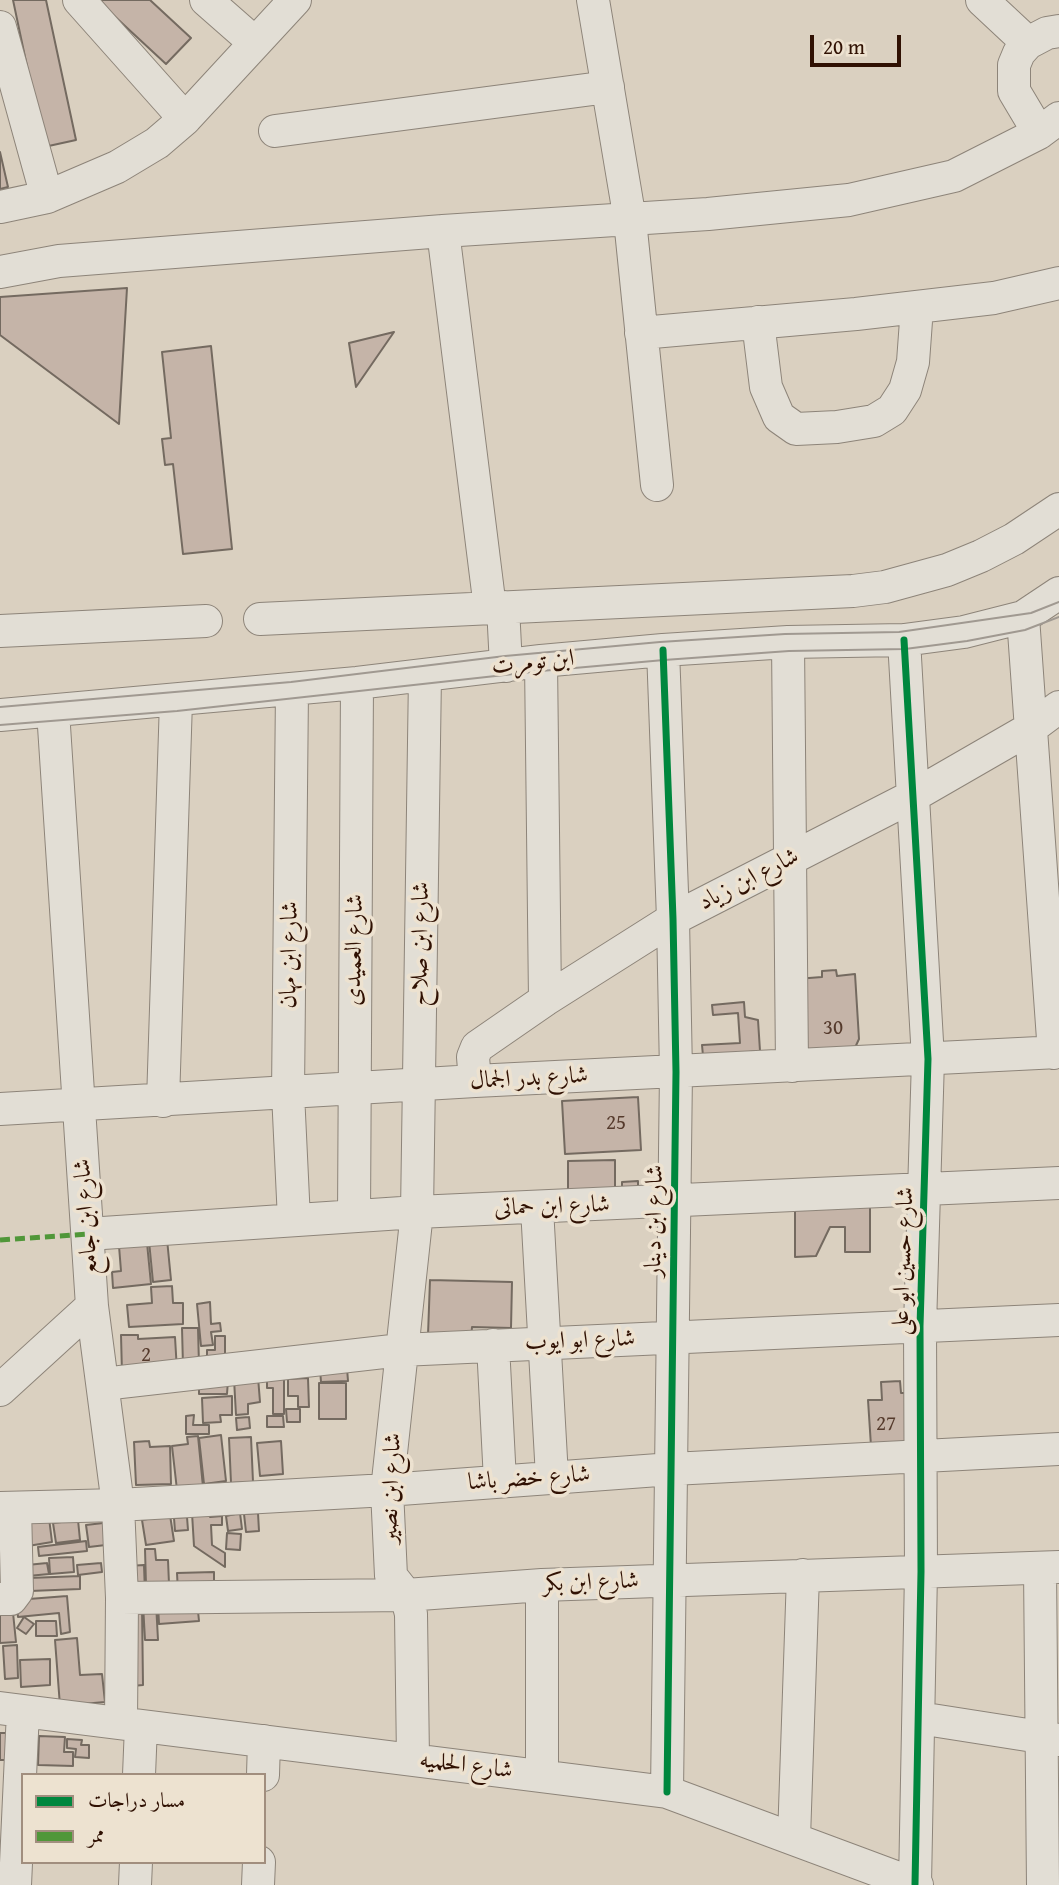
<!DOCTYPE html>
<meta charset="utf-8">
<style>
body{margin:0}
#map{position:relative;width:1059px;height:1885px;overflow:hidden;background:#dad0c0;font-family:"Gentium Book Plus",Amiri,serif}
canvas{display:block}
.legend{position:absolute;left:21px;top:1773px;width:245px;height:91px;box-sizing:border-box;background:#ede2d0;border:2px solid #a18e7e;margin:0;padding:9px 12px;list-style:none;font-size:21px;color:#301103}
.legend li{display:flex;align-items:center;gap:14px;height:35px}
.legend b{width:35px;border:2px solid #a18e7e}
.scale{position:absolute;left:810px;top:35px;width:91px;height:32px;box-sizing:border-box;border:4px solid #301103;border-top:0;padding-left:9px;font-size:21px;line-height:24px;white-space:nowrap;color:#301103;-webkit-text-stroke:5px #ede2d0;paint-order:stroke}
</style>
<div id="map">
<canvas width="1059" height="1885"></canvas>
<ul class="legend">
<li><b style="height:9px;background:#00873e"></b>مسار دراجات</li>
<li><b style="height:9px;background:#509739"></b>ممر</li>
</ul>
<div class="scale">20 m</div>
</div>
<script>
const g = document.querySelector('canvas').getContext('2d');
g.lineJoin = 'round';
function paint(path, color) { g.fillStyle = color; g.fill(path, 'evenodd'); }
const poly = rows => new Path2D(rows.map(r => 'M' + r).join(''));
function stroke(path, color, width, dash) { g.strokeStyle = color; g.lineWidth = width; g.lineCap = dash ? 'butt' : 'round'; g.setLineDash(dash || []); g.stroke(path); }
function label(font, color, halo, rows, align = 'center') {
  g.font = font + ' "Gentium Book Plus",Amiri,serif'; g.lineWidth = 7; g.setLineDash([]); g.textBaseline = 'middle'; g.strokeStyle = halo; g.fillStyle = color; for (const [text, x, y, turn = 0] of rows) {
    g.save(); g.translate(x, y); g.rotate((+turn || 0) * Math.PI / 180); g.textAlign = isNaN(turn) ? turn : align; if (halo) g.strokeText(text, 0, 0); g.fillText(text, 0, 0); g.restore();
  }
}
const building = poly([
 [13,0,46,0,76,140,44,147,13,0],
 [97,0,150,0,191,38,166,64,97,0],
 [0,152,8,187,0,189,0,152],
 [127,288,119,424,0,335,0,297,127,288],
 [394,332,356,387,349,343,394,332],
 [211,346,232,549,183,554,173,464,165,465,162,439,171,438,162,352,211,346],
 [836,970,837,976,855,974,859,1039,853,1052,801,1055,796,979,822,977,822,971,836,970],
 [744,1002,745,1017,758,1020,760,1051,703,1056,702,1045,740,1043,738,1013,713,1015,712,1005,744,1002],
 [638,1097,641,1150,565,1154,562,1101,638,1097],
 [615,1160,615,1196,622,1195,622,1182,638,1181,638,1198,568,1199,568,1161,615,1160],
 [795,1204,870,1205,870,1252,845,1252,845,1227,830,1227,816,1256,795,1257,795,1204],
 [167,1239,171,1280,153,1282,149,1241,167,1239],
 [147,1243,151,1284,113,1288,112,1272,121,1271,119,1246,147,1243],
 [430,1280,512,1282,511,1328,472,1327,471,1340,428,1335,430,1280],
 [172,1286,173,1303,183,1303,183,1324,129,1327,127,1305,152,1303,151,1287,172,1286],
 [210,1302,211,1324,220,1323,221,1331,211,1332,213,1345,201,1346,197,1304,210,1302],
 [182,1328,198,1328,199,1365,183,1366,182,1328],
 [121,1335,138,1335,138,1339,175,1337,177,1371,122,1374,121,1335],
 [215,1336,225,1336,225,1360,207,1360,207,1350,215,1350,215,1336],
 [347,1368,348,1381,321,1382,320,1369,347,1368],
 [258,1377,260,1402,248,1404,248,1414,236,1415,234,1379,258,1377],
 [308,1378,309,1407,298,1407,298,1396,288,1396,288,1379,308,1378],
 [267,1379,284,1379,284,1414,273,1414,273,1388,267,1388,267,1379],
 [228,1380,227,1394,199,1394,199,1381,228,1380],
 [900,1381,901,1393,911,1393,914,1443,871,1446,868,1400,882,1400,881,1382,900,1381],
 [319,1383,346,1383,346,1419,319,1419,319,1383],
 [232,1396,232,1415,220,1415,221,1422,203,1423,202,1398,232,1396],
 [286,1409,300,1409,300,1422,287,1422,286,1409],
 [194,1415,193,1425,209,1425,209,1434,186,1434,186,1416,194,1415],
 [267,1416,283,1416,284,1427,267,1427,267,1416],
 [249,1417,250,1428,237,1430,236,1418,249,1417],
 [221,1435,226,1481,204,1484,199,1438,221,1435],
 [198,1436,203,1487,177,1490,172,1446,188,1444,187,1437,198,1436],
 [251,1437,253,1482,231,1483,229,1438,251,1437],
 [149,1441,150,1447,170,1446,171,1484,136,1485,134,1442,149,1441],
 [281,1441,283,1474,260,1476,257,1443,281,1441],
 [192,1513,210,1513,210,1517,222,1516,222,1525,211,1525,212,1545,225,1553,225,1567,194,1546,192,1513],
 [240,1513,242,1529,228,1531,226,1516,240,1513],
 [258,1513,259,1531,246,1532,244,1514,258,1513],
 [170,1515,174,1541,146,1545,142,1520,170,1515],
 [187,1517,188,1530,175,1531,174,1518,187,1517],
 [49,1518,52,1542,22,1547,19,1522,49,1518],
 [78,1520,80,1540,56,1543,53,1523,78,1520],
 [112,1522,114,1544,89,1547,86,1525,112,1522],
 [227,1533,241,1534,240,1550,226,1549,227,1533],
 [86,1541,87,1551,39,1556,38,1547,86,1541],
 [145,1549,155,1549,156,1560,168,1560,169,1584,146,1585,145,1549],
 [73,1557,74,1572,50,1574,49,1558,73,1557],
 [47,1563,49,1574,28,1576,27,1565,47,1563],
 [101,1563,102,1572,78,1575,77,1565,101,1563],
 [144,1565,145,1594,129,1594,128,1566,144,1565],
 [214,1572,214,1592,178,1593,177,1573,214,1572],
 [80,1576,80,1589,30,1591,29,1578,80,1576],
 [67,1596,70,1632,61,1634,59,1613,18,1617,16,1600,67,1596],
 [197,1601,199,1621,159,1624,158,1604,197,1601],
 [12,1603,16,1642,0,1643,0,1604,12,1603],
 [156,1603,158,1640,145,1640,143,1604,156,1603],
 [130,1606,142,1606,143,1685,132,1686,130,1606],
 [24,1617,34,1624,26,1634,17,1628,24,1617],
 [36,1621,56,1621,57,1636,36,1636,36,1621],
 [77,1638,80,1675,102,1674,105,1702,60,1706,55,1640,77,1638],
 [17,1645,18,1678,5,1679,3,1646,17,1645],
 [50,1659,50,1685,21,1687,20,1660,50,1659],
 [0,1733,7,1733,6,1760,0,1760,0,1733],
 [39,1736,65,1737,64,1752,73,1752,73,1766,38,1765,39,1736],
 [67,1739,82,1740,81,1745,89,1745,89,1758,75,1757,76,1749,67,1748,67,1739]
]);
paint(building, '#c5b4a8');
stroke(building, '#746a60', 2);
const minor = poly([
 [79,0,185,119],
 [206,0,255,43],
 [593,0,630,220,657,485],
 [982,0,1028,43],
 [0,27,47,197],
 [275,131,608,87],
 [1039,133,1014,91,1014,65,1019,53,1028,43,1047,33,1059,31],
 [0,207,47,197,117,167,157,143,185,119,295,0],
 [443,231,490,608],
 [0,272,59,261,443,231,708,214,849,200,954,176,1039,133,1059,118],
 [758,322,766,387,779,417,796,429,837,427,874,421,892,410,905,390,913,362,917,307],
 [641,333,856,314,994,298,1059,283],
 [503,607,506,666],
 [1023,617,1054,1053],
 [260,619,853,591,885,587,947,570,981,556,1014,539,1059,509],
 [0,631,206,621],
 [904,640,928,1059,920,1326,921,1572,915,1884],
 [788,642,792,1066],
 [663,650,673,919,676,1072,667,1792],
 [541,661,545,1000],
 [292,689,288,1093,294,1220],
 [53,711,92,1306,118,1505,122,1598,121,1723],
 [0,715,357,683,541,661,663,650,788,642,904,640,964,632,1023,617,1059,593],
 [475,1081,473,1057,477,1047,545,1000,673,919,913,796,1031,728,1059,707],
 [163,1101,176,701],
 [0,1109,475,1081,1059,1052],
 [537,1208,552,1477],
 [354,1216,357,683],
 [88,1234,417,1212,1059,1183],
 [493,1345,500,1481],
 [103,1384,401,1350,1059,1320],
 [0,1390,92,1306],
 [0,1508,118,1505,387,1490,672,1469,1059,1449],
 [1040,1568,1043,1885],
 [122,1598,406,1595,542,1585,1059,1567],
 [0,1599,11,1599,17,1591,15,1508],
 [0,1708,667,1792,917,1885],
 [919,1718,1059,1740],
 [413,1759,411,1614,406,1595,391,1576,387,1490,417,1212,425,675],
 [139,1775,141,1726],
 [263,1775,264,1741],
 [542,1775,542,1585],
 [794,1838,803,1575],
 [15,1885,23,1711],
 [135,1885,136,1862],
 [258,1885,259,1862]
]);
stroke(minor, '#8d8479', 34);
stroke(minor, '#e2ded5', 32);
stroke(poly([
 [0,707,291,682,505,656,660,642,785,634,899,632,1031,613,1059,602],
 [0,725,177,711,541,671,664,660,789,651,905,649,967,641,1025,630,1059,617]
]), '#a09991', 2);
stroke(poly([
 [0,1240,88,1234]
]), '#509739', 5, [10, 5]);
stroke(poly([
 [904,640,928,1059,920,1326,921,1572,915,1884],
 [663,650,673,919,676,1072,667,1792]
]), '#00873e', 7);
label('21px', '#553a2c', null, [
 ["30",833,1029],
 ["25",616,1124],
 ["2",146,1356],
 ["27",886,1425]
]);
label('24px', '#301103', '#ede2d0', [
 ["ابن تومرت",533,663,-6],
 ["شارع ابن زياد",749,880,-27],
 ["شارع ابن صلاح",421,944,-89],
 ["شارع العميدى",355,950,-89],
 ["شارع ابن مهان",290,955,-89],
 ["شارع بدر الجمال",529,1079,-3],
 ["شارع ابن حماتى",552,1207,-2],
 ["شارع ابن جامع",87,1217,-94],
 ["شارع ابن دينار",655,1221,-89],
 ["شارع حسين ابو على",904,1261,-88],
 ["شارع ابو ايوب",580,1341,-2],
 ["شارع خضر باشا",529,1479,-4],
 ["شارع ابن نصير",392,1488,-88],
 ["شارع ابن بكر",591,1583,-2],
 ["شارع الحلميه",466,1766,7]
]);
</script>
